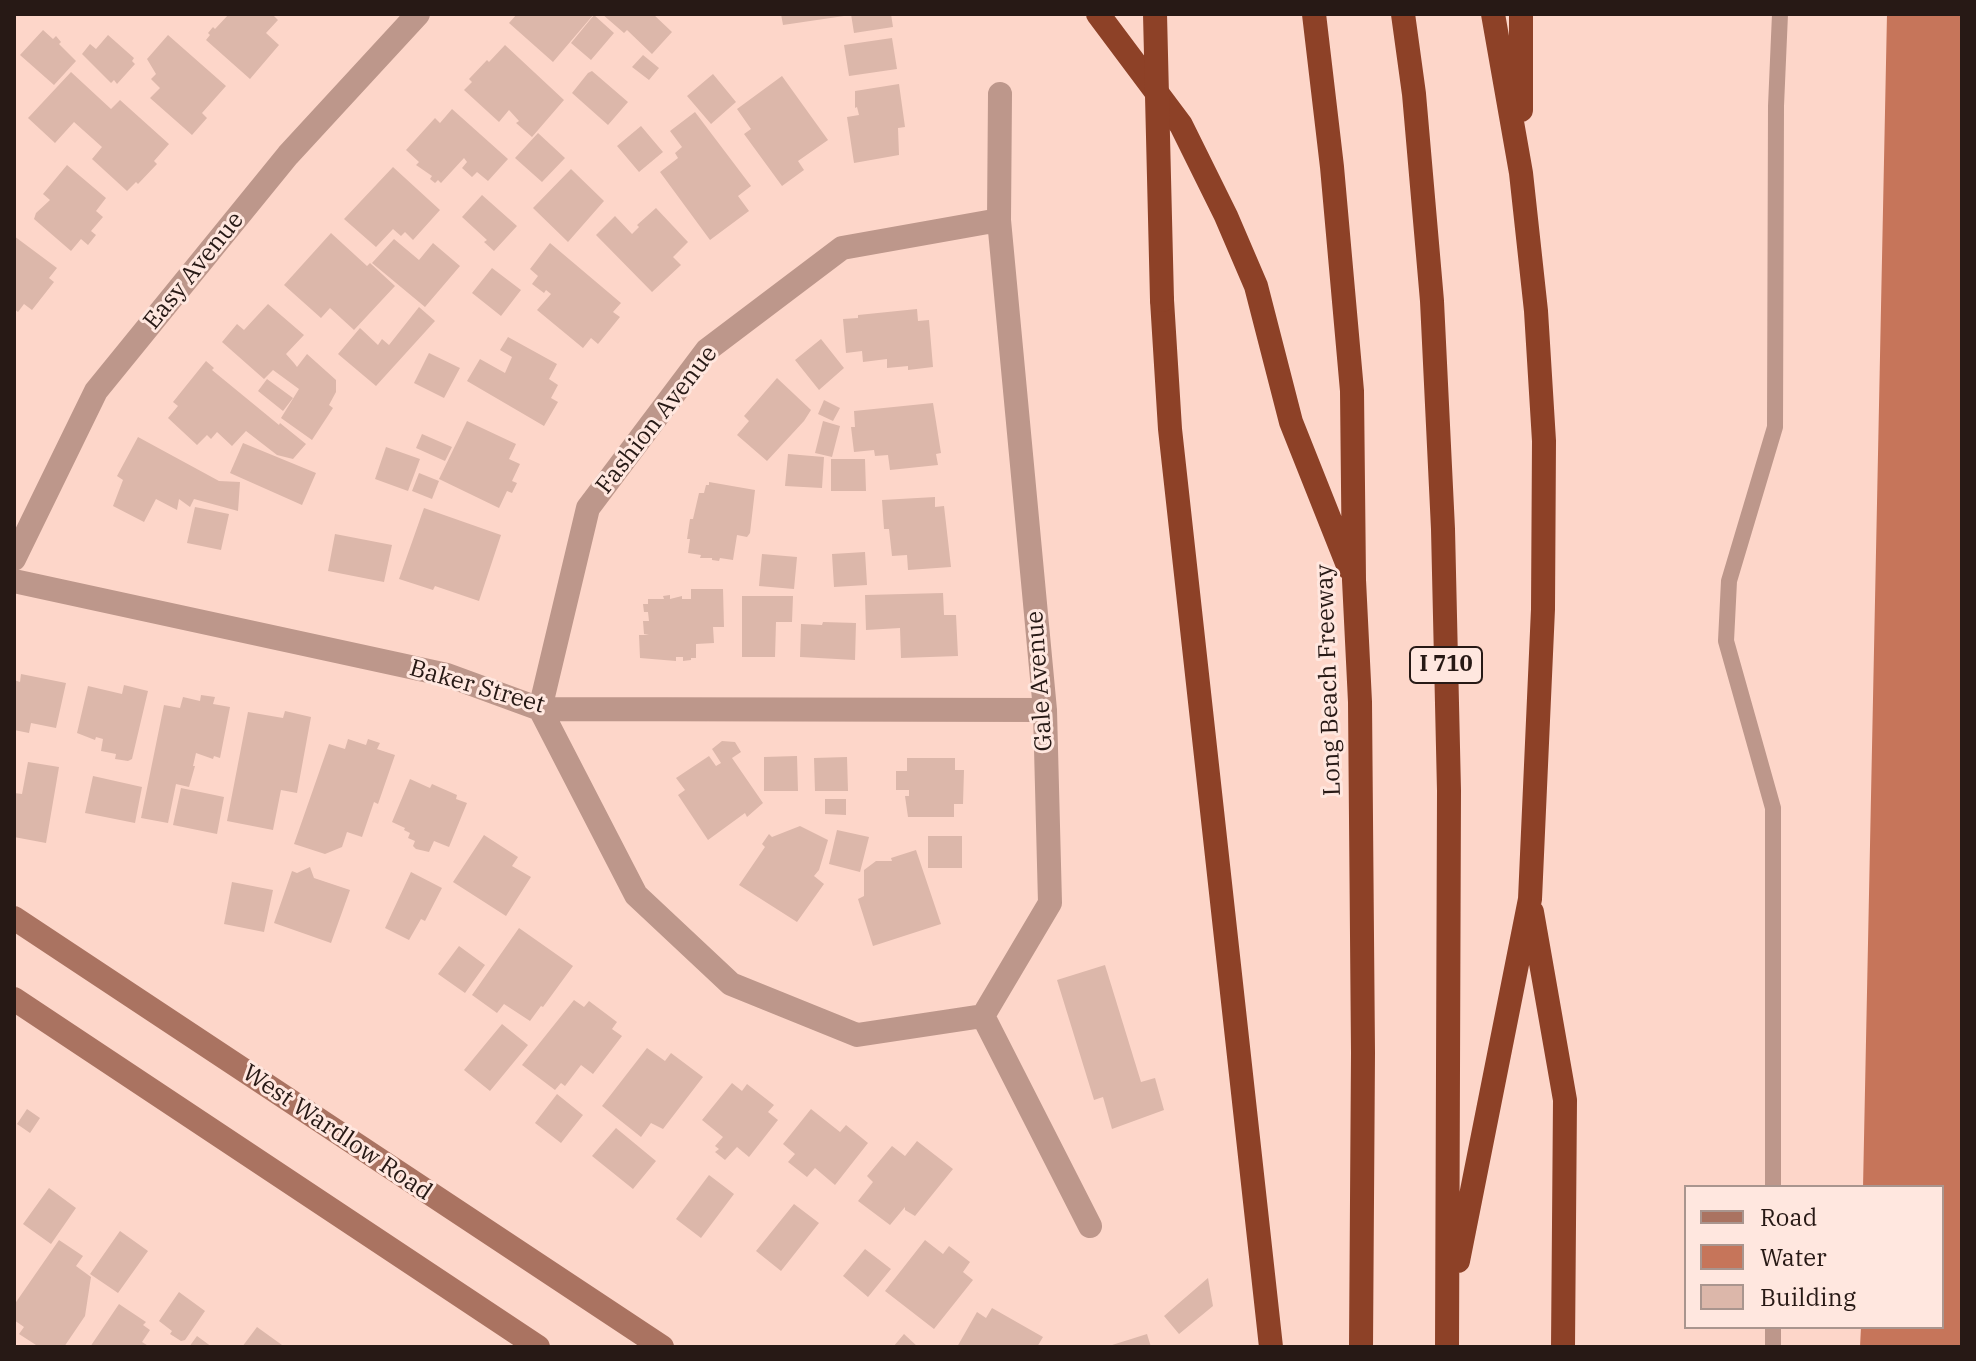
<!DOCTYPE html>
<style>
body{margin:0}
#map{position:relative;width:1976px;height:1361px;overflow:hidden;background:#fdd6c9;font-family:"IBM Plex Serif",serif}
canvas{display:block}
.frame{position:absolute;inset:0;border:16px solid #271915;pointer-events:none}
.legend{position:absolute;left:1684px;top:1185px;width:260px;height:144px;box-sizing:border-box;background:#ffe7df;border:2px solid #a9958e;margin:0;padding:10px 14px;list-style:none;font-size:24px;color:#271915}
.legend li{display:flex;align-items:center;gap:16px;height:40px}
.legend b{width:40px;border:2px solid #a9958e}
</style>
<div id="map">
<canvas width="1976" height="1361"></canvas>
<div class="frame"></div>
<ul class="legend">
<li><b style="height:10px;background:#aa7361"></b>Road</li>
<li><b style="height:22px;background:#c6755a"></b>Water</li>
<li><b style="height:22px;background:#dcb7aa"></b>Building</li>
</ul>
</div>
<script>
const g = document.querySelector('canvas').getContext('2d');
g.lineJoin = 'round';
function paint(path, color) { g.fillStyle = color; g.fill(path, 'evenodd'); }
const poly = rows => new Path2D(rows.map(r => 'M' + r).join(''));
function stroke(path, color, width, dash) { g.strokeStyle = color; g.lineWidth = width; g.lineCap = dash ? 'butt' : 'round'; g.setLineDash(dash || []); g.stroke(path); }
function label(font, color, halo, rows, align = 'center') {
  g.font = font + ' "IBM Plex Serif",serif'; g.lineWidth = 6; g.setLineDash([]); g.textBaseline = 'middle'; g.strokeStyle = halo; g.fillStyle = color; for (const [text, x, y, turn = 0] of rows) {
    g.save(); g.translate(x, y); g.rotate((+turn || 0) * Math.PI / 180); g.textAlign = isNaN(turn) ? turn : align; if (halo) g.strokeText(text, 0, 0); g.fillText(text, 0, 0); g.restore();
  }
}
paint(poly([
 [1887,14,1962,14,1962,1347,1860,1347,1861,1327,1942,1327,1942,1187,1863,1187]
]), '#c6755a');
paint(poly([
 [229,14,272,14,278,20,266,33,279,45,250,79,206,40,210,35,208,33,213,27,215,29],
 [517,14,594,14,553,62,509,23],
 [602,14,653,14,672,32,652,54,627,30,624,33],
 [781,14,844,14,844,16,783,25],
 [851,14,891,14,893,27,854,33],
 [594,15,614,33,591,60,571,43],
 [43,30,53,39,56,36,61,42,59,44,76,61,54,85,20,55],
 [108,35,134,58,132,61,135,64,117,84,114,80,111,83,82,54,90,44,96,49],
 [168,35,226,86,202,113,207,118,192,135,150,98,160,88,151,79,156,74,147,59],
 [892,38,897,69,849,76,844,45],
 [505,45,564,100,532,137,516,123,519,121,509,110,499,122,464,90,472,82,469,79,487,60,489,62],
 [643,55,659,68,649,80,632,67],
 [592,71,628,102,608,125,572,93,588,73],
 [71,72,111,109,120,100,169,144,154,161,157,164,138,184,136,182,127,191,92,159,102,147,74,122,55,143,28,118],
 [713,74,736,102,711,124,687,96],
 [782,76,828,140,798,161,804,170,782,186,744,134,751,129,737,109],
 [899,84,905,127,898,128,899,155,854,163,847,117,859,115,857,107,855,108,855,91],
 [452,109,508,159,488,181,477,172,472,177,462,168,467,162,464,158,441,183,438,180,435,183,430,179,432,176,416,165,419,162,406,150,435,118,440,123],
 [695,112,751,186,738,196,749,211,710,240,660,172,678,158,675,153,682,147,670,131],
 [641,126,663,152,639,172,617,146],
 [538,133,565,158,542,182,515,158],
 [67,165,106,198,96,211,103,217,91,231,96,235,88,245,81,239,71,251,34,219,36,213,50,200,43,194],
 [393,167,440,210,413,240,405,232,401,236,393,229,376,247,344,219],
 [571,169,604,201,568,242,533,208],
 [482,195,517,226,494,251,484,242,487,240,462,217],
 [656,208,688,242,673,257,681,265,652,292,596,235,615,216,632,234,639,227,637,225],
 [331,233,367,266,370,263,395,286,354,330,330,308,321,318,284,285],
 [14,236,57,268,49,278,54,282,32,310,24,304,18,312,14,309],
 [394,239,419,260,433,243,460,266,425,307,372,263],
 [550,243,621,303,613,312,620,317,598,344,591,338,583,348,537,310,551,294,546,290,544,293,532,284,538,276,530,269],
 [492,268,521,290,501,316,472,293],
 [268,304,304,335,286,354,294,363,297,367,307,354,336,380,336,392,329,405,333,408,312,440,281,418,299,389,273,370,264,379,222,342,237,324,244,330],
 [419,307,435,321,376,386,338,354,360,328,378,345,382,339,389,345],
 [917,309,918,321,929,320,933,367,908,370,908,366,887,368,887,359,863,362,862,351,846,353,843,319,858,318,858,315],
 [508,337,557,364,549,379,558,385,551,398,558,402,544,426,467,381,480,359,505,373,512,357,500,350],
 [821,339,844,368,819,390,795,360],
 [429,353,460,368,444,398,414,383],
 [206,361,214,368,212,370,279,425,280,423,306,444,293,459,277,455,246,431,232,446,217,432,211,439,207,435,197,445,168,418,178,406,173,402],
 [777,378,811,410,804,421,767,461,737,435,749,421,744,416],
 [267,379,293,398,283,411,258,391],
 [824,400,840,408,833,421,818,414],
 [933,403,941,453,936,454,938,465,890,470,888,455,875,456,874,450,854,452,851,427,855,427,854,411],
 [467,421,516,444,509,459,520,464,512,481,517,483,512,493,507,491,499,508,439,479],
 [823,421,840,426,832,457,815,453],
 [422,434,452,447,445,461,416,448],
 [138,437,219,481,240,482,238,511,194,499,190,507,179,499,177,510,156,499,144,522,113,506,123,480,117,476],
 [243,443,316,473,302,505,230,473],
 [386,447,420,459,408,491,375,479],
 [788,454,824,457,822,488,785,486],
 [831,459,865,459,866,491,831,491],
 [419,473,439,481,432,499,412,491],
 [709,482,755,490,750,533,747,537,737,535,733,560,720,558,719,561,712,560,712,558,700,558,701,555,688,553,690,539,687,539,690,519,693,519,699,493,704,493,706,485,709,485],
 [935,497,935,507,944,506,951,567,908,570,907,555,892,556,889,529,884,529,882,500],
 [195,507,229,514,221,550,187,543],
 [424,508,501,535,479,601,435,586,433,590,399,579],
 [335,534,392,545,384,582,328,571],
 [865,552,867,585,834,587,832,554],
 [762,554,797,557,794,589,759,586],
 [691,589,723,589,724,627,713,627,714,643,696,644,696,658,691,658,691,660,683,661,683,657,676,657,676,661,640,658,639,635,649,635,644,634,643,621,649,621,648,612,644,612,643,604,648,604,648,599,664,599,663,596,670,595,670,599,682,596,682,599,691,599],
 [943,593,944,615,956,615,958,656,901,658,900,628,866,630,865,595],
 [742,596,793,596,792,622,776,622,775,657,742,657],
 [823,622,856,623,855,660,800,657,801,624,822,625],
 [21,674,66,683,56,728,31,723,29,733,14,730,14,680,20,682],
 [124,685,148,691,132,759,128,761,115,759,116,754,101,751,103,739,96,737,95,740,77,733,88,686,122,694],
 [201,695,215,697,213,704,230,707,220,758,214,756,213,759,196,753,193,766,195,766,189,787,176,784,168,823,141,818,164,705,180,708,183,697,200,701],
 [285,711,311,717,297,793,281,790,273,830,227,821,248,712,283,718],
 [348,739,366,745,368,739,380,743,377,749,395,755,378,804,374,802,362,837,347,832,342,847,325,854,294,844,329,744,345,749],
 [722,741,735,742,741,752,732,758,763,803,747,817,745,813,708,840,678,795,685,790,676,778,709,756,716,766,721,763,712,749],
 [797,756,798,791,764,791,764,757],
 [847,757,848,791,815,791,814,758],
 [907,758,955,758,955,770,964,770,963,804,954,804,954,817,908,817,905,796,909,796,909,790,896,790,896,771,907,771],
 [28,762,59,767,46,843,14,837,14,793,22,794],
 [93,776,142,787,135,823,85,813],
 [410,779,430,788,432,784,457,795,456,799,467,803,449,847,434,841,429,852,416,849,413,846,415,841,408,838,410,833,404,830,405,828,392,822],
 [181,788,224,797,217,834,173,825],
 [825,799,846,799,846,815,825,814],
 [800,826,828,840,819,870,814,876,824,884,797,922,739,885,765,847,762,844,769,834,772,837],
 [837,830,869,837,860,872,829,864],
 [484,835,518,857,512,866,531,877,506,916,453,882],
 [928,836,962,836,962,868,928,868],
 [916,850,941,924,873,946,858,899,864,896,864,870,876,861,892,861,891,858],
 [310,867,314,878,350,890,331,943,274,923,292,871,297,873],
 [411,872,442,888,425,921,421,919,409,940,385,928],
 [232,882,273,890,264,932,224,924],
 [519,928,573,966,543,1007,541,1006,530,1021,504,1004,497,1013,472,995],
 [459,946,485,965,465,993,438,974],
 [1105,965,1141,1082,1155,1078,1164,1110,1112,1129,1103,1097,1094,1100,1057,980],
 [574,1000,584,1007,589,1001,617,1022,612,1029,622,1036,593,1074,581,1065,565,1086,561,1083,555,1090,522,1065],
 [502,1024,528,1045,490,1091,464,1070],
 [647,1048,665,1061,671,1053,703,1077,663,1129,651,1123,641,1137,602,1106],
 [732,1083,742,1091,747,1084,774,1105,768,1112,778,1120,749,1157,737,1147,725,1160,715,1152,719,1149,715,1146,723,1137,702,1120],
 [557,1094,583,1115,561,1143,535,1123],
 [27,1109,40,1118,30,1133,17,1124],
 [811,1109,840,1132,846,1125,868,1143,835,1185,815,1168,807,1177,788,1162,795,1154,783,1144],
 [616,1128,656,1161,633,1189,592,1156],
 [917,1141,953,1169,915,1216,905,1210,905,1207,890,1225,858,1201,873,1182,867,1176,892,1146,905,1156],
 [709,1175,734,1194,701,1238,676,1219],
 [49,1188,76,1208,51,1244,23,1224],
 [794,1204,819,1223,781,1271,756,1251],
 [120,1231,148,1251,118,1293,90,1274],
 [59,1240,83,1256,76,1266,91,1277,85,1316,64,1347,35,1347,36,1345,19,1334,24,1327,14,1320,14,1305],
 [925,1240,943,1254,949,1246,970,1262,963,1272,973,1280,934,1329,885,1291],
 [865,1249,891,1269,868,1297,843,1276],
 [1208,1278,1213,1306,1179,1334,1164,1316],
 [179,1292,205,1311,185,1340,181,1341,170,1334,172,1331,159,1321],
 [119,1304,146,1322,143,1325,150,1330,142,1342,150,1347,90,1347],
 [992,1308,1043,1337,1037,1347,957,1347,977,1312,986,1318],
 [257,1327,282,1345,280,1347,242,1347],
 [904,1334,918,1347,893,1347],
 [1147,1334,1151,1347,1109,1347,1109,1346],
 [197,1336,212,1347,189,1347]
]), '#dcb7aa');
stroke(poly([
 [1773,1187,1773,808,1726,641,1729,581,1775,427,1776,106,1780,14],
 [1773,1347,1773,1327]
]), '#bd978b', 16);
stroke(poly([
 [14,559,96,391,288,155,418,14],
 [14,581,447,675,540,709,1045,710],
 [983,1016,857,1035,731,984,636,895,540,709,588,508,707,350,842,248,999,220],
 [983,1016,1050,903,1045,710,999,220,1000,94],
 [983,1016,1090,1226]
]), '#bd978b', 24);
stroke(poly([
 [14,918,662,1347],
 [14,999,538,1347]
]), '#aa7361', 24);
stroke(poly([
 [1098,14,1181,125,1226,216,1256,286,1291,422,1349,568],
 [1314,14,1332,167,1352,391,1354,580,1360,702,1363,1053,1361,1347],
 [1403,14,1414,94,1432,301,1443,529,1449,791,1447,1347],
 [1521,14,1521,110],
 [1162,300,1170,429,1271,1347],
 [1532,912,1565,1100,1563,1347],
 [1458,1261,1530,899,1543,609,1544,441,1536,311,1521,173,1493,14]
]), '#8d4127', 24);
stroke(poly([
 [1155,14,1162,300]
]), '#8d4127', 24);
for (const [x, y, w] of [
 [1446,665,72]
]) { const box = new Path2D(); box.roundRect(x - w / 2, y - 18, w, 36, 6); g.fillStyle = '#ffe7df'; g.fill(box); stroke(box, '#271915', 2); }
label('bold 22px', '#271915', null, [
 ["I 710",1446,665]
]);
label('24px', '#271915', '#ffe7df', [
 ["Easy Avenue",194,271,-51],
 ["Fashion Avenue",657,420,-52],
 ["Long Beach Freeway",1329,680,-92],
 ["Gale Avenue",1040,681,-94],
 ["Baker Street",477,687,16],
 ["West Wardlow Road",337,1133,34]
]);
</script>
